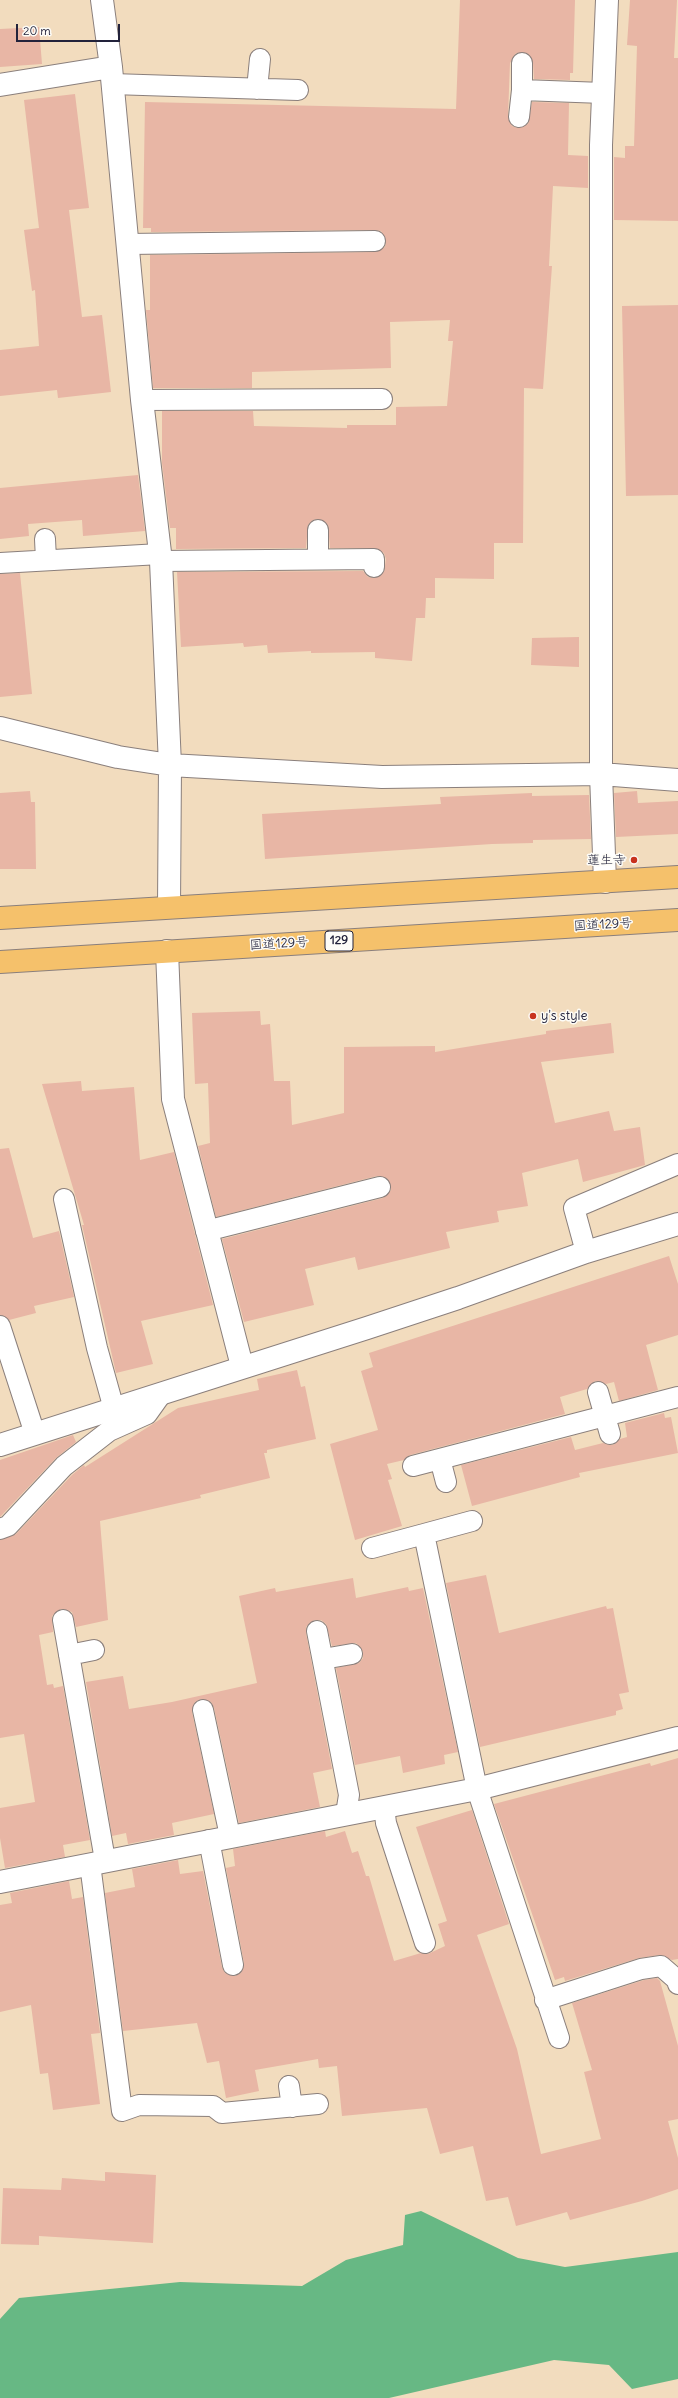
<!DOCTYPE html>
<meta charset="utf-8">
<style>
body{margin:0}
#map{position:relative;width:678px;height:2398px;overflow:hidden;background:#f2dcbe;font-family:Delius,sans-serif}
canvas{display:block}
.scale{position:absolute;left:16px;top:24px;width:104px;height:18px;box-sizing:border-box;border:2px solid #22223b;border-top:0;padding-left:5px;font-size:12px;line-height:14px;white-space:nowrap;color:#22223b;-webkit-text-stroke:3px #fdfcf7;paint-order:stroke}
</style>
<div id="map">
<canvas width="678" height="2398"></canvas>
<div class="scale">20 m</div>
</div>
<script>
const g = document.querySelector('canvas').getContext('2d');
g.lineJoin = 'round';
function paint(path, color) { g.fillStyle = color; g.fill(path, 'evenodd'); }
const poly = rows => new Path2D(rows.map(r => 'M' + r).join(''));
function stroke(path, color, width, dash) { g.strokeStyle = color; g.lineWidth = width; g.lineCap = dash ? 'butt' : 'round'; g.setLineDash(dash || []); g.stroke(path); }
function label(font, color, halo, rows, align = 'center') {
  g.font = font + ' Delius,"Klee One",sans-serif'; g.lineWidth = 3; g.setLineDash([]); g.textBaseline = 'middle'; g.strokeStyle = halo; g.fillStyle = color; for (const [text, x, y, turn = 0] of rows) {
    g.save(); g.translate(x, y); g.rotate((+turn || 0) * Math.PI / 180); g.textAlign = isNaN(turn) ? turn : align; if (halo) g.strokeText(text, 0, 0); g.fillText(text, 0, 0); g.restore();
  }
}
paint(poly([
 [421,2211,518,2258,565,2267,678,2252,678,2379,632,2389,609,2365,554,2360,389,2398,0,2398,0,2319,19,2298,180,2282,302,2286,346,2260,403,2245,405,2215]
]), '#67b884');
paint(poly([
 [460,0,575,0,573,73,570,73,570,80,534,79,533,63,527,53,516,53,510,63,508,116,512,126,518,128,528,124,532,102,569,103,568,155,588,156,588,188,553,186,549,266,552,266,543,389,524,388,523,543,494,543,494,579,435,578,435,598,426,598,425,618,416,618,412,661,375,658,375,652,311,653,311,651,268,653,267,645,244,647,243,643,181,647,177,572,363,571,368,577,374,578,384,572,386,559,384,553,374,548,330,548,328,525,318,519,313,520,308,525,306,548,176,549,176,528,170,528,162,463,162,411,253,411,254,426,347,428,347,425,396,425,396,407,447,406,453,341,448,341,450,320,390,322,391,368,252,372,252,388,153,388,146,310,150,310,150,255,375,252,385,247,386,240,381,231,375,230,151,232,151,228,143,228,145,102,456,109],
 [630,0,677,0,674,58,678,58,678,221,614,220,614,157,625,158,625,146,634,146,637,46,627,45],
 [39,27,42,64,0,67,0,29],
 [75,94,89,208,69,210,82,317,102,315,111,392,58,398,57,390,0,396,0,350,39,346,35,290,32,291,24,230,39,228,24,100],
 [678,305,678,495,626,496,622,306],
 [138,475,145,531,83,536,82,520,28,524,29,536,0,539,0,488],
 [20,573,32,694,0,697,0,574],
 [579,637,579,667,531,665,532,638],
 [30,791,31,802,35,802,36,869,0,869,0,793],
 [637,791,638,803,678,801,678,834,616,837,614,793],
 [532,793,532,796,589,795,591,839,533,840,533,843,492,844,265,859,262,814,441,804,440,797],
 [260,1011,261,1025,270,1024,274,1081,290,1081,292,1125,344,1113,344,1047,435,1046,435,1052,546,1034,546,1031,611,1023,614,1053,541,1062,555,1123,609,1111,614,1131,640,1127,645,1165,583,1182,578,1159,522,1173,528,1206,497,1211,499,1222,446,1232,450,1248,358,1270,355,1257,305,1269,314,1305,244,1322,222,1239,383,1198,391,1190,388,1179,377,1176,216,1217,198,1146,210,1143,208,1083,195,1084,192,1013],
 [81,1081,82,1091,134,1087,140,1160,174,1152,213,1305,141,1321,153,1364,116,1373,82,1225,84,1225,42,1084],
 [9,1148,33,1238,59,1231,74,1297,34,1306,36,1313,9,1320,0,1315,0,1149],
 [669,1256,678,1284,678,1335,646,1345,658,1390,619,1401,614,1382,606,1384,595,1381,587,1389,560,1397,565,1414,410,1455,404,1460,387,1464,392,1479,388,1480,402,1526,355,1540,330,1444,378,1430,361,1371,373,1367,369,1353],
 [297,1370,301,1387,305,1386,316,1439,267,1450,267,1453,264,1453,270,1478,200,1495,201,1498,100,1521,108,1620,76,1627,72,1612,61,1609,52,1616,53,1632,39,1635,47,1685,53,1684,54,1688,63,1686,90,1840,63,1845,65,1857,5,1868,0,1838,0,1808,35,1802,24,1734,0,1738,0,1540,16,1534,72,1475,84,1465,85,1467,178,1408,259,1390,257,1379],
 [664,1413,665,1418,671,1417,678,1453,579,1473,580,1477,472,1506,461,1465,571,1437,575,1450,603,1443,613,1445,620,1439,627,1437,625,1423],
 [73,1435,76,1442,56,1458,0,1517,0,1460],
 [486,1575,499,1633,606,1606,607,1609,613,1608,629,1692,619,1694,623,1709,616,1711,616,1715,480,1747,446,1583],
 [353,1578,356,1598,408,1587,409,1591,423,1588,458,1752,444,1755,445,1764,403,1773,400,1756,355,1765,336,1668,359,1663,363,1658,363,1652,356,1643,332,1646,326,1624,321,1620,314,1620,306,1627,306,1633,332,1769,313,1773,320,1807,239,1823,214,1708,211,1702,201,1699,195,1702,192,1712,214,1814,172,1823,174,1835,128,1844,126,1833,112,1836,86,1682,123,1676,129,1709,172,1702,257,1683,239,1596,275,1588,276,1592],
 [678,1758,678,1959,672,1960,660,1955,639,1958,565,1981,564,1977,555,1980,494,1804,650,1763,651,1766],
 [472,1810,509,1924,477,1935,517,2049,541,2154,601,2139,584,2072,592,2070,572,2003,644,1980,657,1978,660,1981,678,2046,678,2119,668,2121,678,2158,678,2189,642,2201,570,2220,567,2212,516,2226,508,2197,486,2201,473,2146,440,2154,427,2108,342,2116,337,2066,319,2068,318,2059,255,2070,259,2091,226,2098,219,2061,207,2063,197,2023,123,2031,105,1893,135,1887,132,1869,178,1860,180,1874,203,1871,222,1967,225,1973,235,1976,241,1973,244,1963,226,1868,235,1866,233,1849,325,1831,326,1837,345,1831,352,1853,358,1851,366,1876,369,1876,394,1961,421,1953,428,1954,445,1946,438,1924,447,1921,416,1827],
 [69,1881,72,1899,83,1897,100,2033,91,2034,100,2104,53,2110,48,2073,40,2074,31,2005,0,2012,0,1905,12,1903,10,1893],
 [105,2172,156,2175,153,2243,39,2236,39,2245,1,2244,3,2188,61,2190,62,2178,105,2181]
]), '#e8b6a5');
const service = poly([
 [112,84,298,90],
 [257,89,260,59],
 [522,90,522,63],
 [519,117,522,90,603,93],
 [127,244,375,241],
 [142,400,382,399],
 [45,539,46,560],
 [318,559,318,530],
 [161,561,374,559,374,567],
 [0,563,160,554],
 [64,1199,97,1348,114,1409],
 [206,1231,380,1187],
 [586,1252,574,1208,678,1164],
 [0,1326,35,1434],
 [598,1392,610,1434],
 [440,1459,446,1482],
 [413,1466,678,1397],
 [472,1521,424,1534,477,1789,559,2038],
 [0,1529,8,1526,64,1466,109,1431,147,1414,162,1393],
 [372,1548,424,1534],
 [63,1620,105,1860],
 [317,1631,349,1795,346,1814],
 [69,1655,94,1650],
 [323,1659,352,1654],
 [203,1710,230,1836],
 [384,1807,386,1823,425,1943],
 [209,1840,233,1965],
 [90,1864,122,2111,139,2105,213,2106,222,2113,318,2104],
 [545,2000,641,1969,661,1966,677,1980,678,1984],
 [289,2086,292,2107]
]);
const minor = poly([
 [102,0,111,67,142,400,161,561,170,765,169,907],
 [0,85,111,67],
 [0,728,118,757,170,765,382,777,601,774,678,780],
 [605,882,601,774,601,145,607,0],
 [167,951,173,1099,242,1366],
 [0,1445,367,1328,458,1298,586,1252,678,1224],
 [0,1882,477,1789,678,1738]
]);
const trunk = poly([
 [0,918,678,877],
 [0,962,678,920]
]);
stroke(service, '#8a7f7c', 22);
stroke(minor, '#8a7f7c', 24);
stroke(trunk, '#8a7f7c', 24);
stroke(service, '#fff', 20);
stroke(minor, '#fff', 22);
stroke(trunk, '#f5c16b', 22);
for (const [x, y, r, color] of [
 [634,860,4,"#c8321e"],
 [533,1016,4,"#c8321e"]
]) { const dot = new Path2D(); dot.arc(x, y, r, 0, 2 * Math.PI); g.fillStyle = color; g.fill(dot); stroke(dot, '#fdfcf7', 1.5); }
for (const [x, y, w] of [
 [339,941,28]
]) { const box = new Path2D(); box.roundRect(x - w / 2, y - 10, w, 20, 3); g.fillStyle = '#fdfcf7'; g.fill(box); stroke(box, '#22223b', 1); }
label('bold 12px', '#22223b', null, [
 ["129",339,941]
]);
label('13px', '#22223b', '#fdfcf7', [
 ["蓮生寺",626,860],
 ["y's style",541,1016,"left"]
], 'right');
label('13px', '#22223b', '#fdfcf7', [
 ["国道129号",603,925,-3],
 ["国道129号",279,944,-3]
]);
</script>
